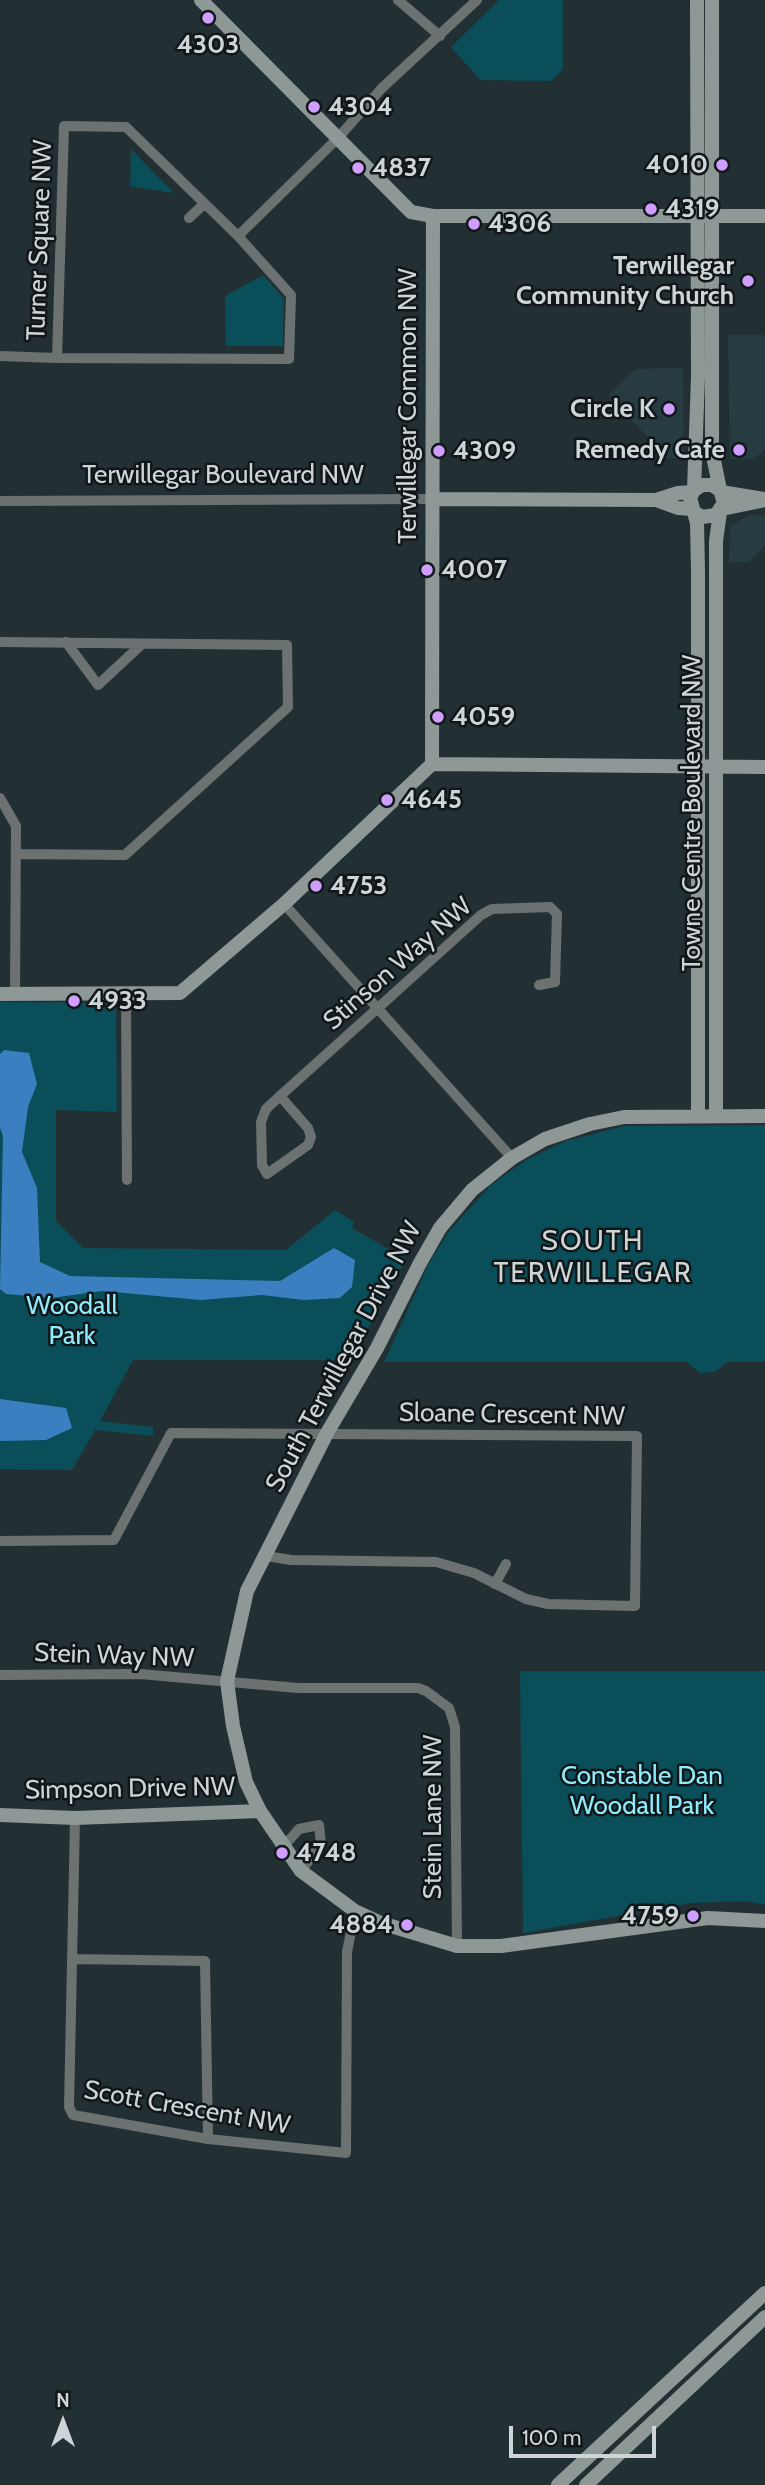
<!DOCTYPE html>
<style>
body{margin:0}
#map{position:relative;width:765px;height:2485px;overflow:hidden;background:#233033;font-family:Cabin,sans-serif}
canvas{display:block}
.north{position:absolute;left:28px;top:2387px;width:70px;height:70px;-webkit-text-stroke:5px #111718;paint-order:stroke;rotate:0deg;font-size:19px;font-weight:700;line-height:28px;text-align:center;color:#cdd5d7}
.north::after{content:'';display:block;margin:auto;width:24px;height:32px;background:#cdd5d7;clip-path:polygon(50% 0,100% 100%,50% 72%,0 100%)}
.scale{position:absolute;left:509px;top:2426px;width:147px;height:32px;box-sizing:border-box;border:4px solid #cdd5d7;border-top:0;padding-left:9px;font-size:21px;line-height:24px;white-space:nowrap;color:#cdd5d7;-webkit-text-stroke:5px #111718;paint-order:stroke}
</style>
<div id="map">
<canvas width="765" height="2485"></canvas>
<div class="north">N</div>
<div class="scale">100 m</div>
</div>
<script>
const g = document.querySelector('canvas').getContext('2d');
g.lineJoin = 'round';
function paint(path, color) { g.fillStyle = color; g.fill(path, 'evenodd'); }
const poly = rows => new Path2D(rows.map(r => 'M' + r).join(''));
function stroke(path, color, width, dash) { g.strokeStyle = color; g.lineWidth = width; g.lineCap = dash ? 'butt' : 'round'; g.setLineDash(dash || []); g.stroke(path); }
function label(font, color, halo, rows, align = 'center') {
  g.font = font + ' Cabin,sans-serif'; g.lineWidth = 5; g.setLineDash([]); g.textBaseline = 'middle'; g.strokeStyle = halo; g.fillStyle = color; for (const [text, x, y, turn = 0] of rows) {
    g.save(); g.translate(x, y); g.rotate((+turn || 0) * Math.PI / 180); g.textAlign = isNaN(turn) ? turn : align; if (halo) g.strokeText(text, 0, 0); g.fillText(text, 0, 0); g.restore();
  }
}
paint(poly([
 [728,335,765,335,765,450,753,459,730,459],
 [683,368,684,459,666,458,609,394,636,369],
 [749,515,765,515,765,546,749,562,729,563,730,527]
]), '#263c40');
paint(poly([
 [499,0,563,0,563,69,551,81,480,80,451,47],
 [131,149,171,190,174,193,130,186],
 [263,275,284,299,283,346,226,346,225,296],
 [0,1002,116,1003,117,1112,56,1110,56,1221,83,1248,286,1250,335,1210,354,1222,352,1228,406,1259,351,1360,133,1360,100,1421,153,1427,153,1436,95,1430,72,1470,0,1469],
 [765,1125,765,1362,727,1362,715,1372,700,1373,687,1362,384,1362,429,1263,450,1230,491,1185,526,1160,566,1141,624,1126],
 [520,1671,765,1671,765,1905,747,1901,691,1903,523,1933]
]), '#094e59');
paint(poly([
 [4,1050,29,1053,37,1084,28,1107,22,1152,37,1188,40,1262,70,1276,280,1281,334,1248,355,1260,352,1287,340,1298,304,1300,262,1295,201,1300,102,1291,51,1298,6,1294,0,1289,3,1136,0,1128,0,1054],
 [0,1399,66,1408,72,1428,46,1440,0,1441]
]), '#3a80c1');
stroke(poly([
 [398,0,440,36],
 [189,218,203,205],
 [238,236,338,138,382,88,477,0],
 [0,356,57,358,289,359,291,295,238,236,126,127,64,126,57,358],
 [0,501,432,499],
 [0,642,287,645,288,707,125,855,18,854],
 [66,642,98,685,142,644],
 [0,798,16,826,15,994],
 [284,904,512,1158],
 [126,995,127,1180],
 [280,1096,308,1128,311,1137,308,1145,267,1174,262,1165,261,1122,266,1109,280,1096,379,1007,481,915,492,909,550,907,557,914,555,982,539,985],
 [0,1541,114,1540,171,1433,637,1436,635,1606,548,1604,526,1599,474,1573,436,1562,291,1560,266,1556],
 [495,1584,506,1564],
 [0,1675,140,1674,298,1688,418,1688,426,1691,449,1708,455,1727,457,1946],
 [75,1818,69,2107,73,2115,208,2139,346,2153,347,1952,355,1911],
 [284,1846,299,1829,319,1825,321,1844,301,1871],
 [73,1959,205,1961,208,2139]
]), '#6b7271', 10);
stroke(poly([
 [201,0,411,212,433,216],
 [712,0,712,451,720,490],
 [694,490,698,376,697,0],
 [721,492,765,499],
 [432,499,656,500,678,493,693,492],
 [656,500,678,508,692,509],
 [722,509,761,501],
 [694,512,702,517,716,515,724,503,720,490,712,485,702,485,694,490,690,498,697,523,698,571,698,1115],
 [432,764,433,216,765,216],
 [432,764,765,767],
 [0,994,180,993,284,904,432,764],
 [716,1115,716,541,720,512],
 [765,1116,624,1117,590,1124,545,1139,512,1158,472,1190,440,1228,420,1263,377,1348,327,1433,247,1591,227,1681,233,1726,246,1782,260,1811,301,1871,355,1911,381,1923,457,1946,501,1946,708,1918,765,1921],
 [0,1815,75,1818,260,1811],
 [558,2485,765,2293],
 [586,2485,765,2317]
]), '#8d9897', 14);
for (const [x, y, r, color] of [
 [208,18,7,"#cf9eff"],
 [314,107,7,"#cf9eff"],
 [722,165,7,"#cf9eff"],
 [358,168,7,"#cf9eff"],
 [651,209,7,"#cf9eff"],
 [474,224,7,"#cf9eff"],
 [748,281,7,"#cf9eff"],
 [669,409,7,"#cf9eff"],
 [739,450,7,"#cf9eff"],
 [439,451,7,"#cf9eff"],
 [427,570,7,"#cf9eff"],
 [438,717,7,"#cf9eff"],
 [387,800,7,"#cf9eff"],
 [316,886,7,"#cf9eff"],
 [74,1001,7,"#cf9eff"],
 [282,1853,7,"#cf9eff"],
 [693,1916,7,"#cf9eff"],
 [407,1925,7,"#cf9eff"]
]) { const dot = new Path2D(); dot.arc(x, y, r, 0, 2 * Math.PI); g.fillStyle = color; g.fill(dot); stroke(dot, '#111718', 2.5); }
label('bold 26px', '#cdd5d7', '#111718', [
 ["4303",208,45,"center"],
 ["4304",328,107],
 ["4010",708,165,"right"],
 ["4837",372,168],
 ["4319",665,209],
 ["4306",488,224],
 ["Terwillegar",734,266,"right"],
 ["Community Church",734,296,"right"],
 ["Circle K",655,409,"right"],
 ["Remedy Cafe",725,450,"right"],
 ["4309",453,451],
 ["4007",441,570],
 ["4059",452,717],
 ["4645",401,800],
 ["4753",330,886],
 ["4933",88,1001],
 ["4748",296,1853],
 ["4759",679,1916,"right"],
 ["4884",393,1925,"right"]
], 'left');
label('26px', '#cdd5d7', '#111718', [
 ["Turner Square NW",40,240,-88],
 ["Terwillegar Common NW",408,406,-90],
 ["Terwillegar Boulevard NW",223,475],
 ["Towne Centre Boulevard NW",692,813,-90],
 ["Stinson Way NW",398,964,-41],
 ["South Terwillegar Drive NW",344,1357,-62],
 ["Sloane Crescent NW",512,1415,1],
 ["Stein Way NW",114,1656,2],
 ["Simpson Drive NW",130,1789,-1],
 ["Stein Lane NW",433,1817,-90],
 ["Scott Crescent NW",187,2108,10]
]);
label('26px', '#8fecfd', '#111718', [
 ["Woodall",72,1306],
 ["Park",72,1336],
 ["Constable Dan",642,1776],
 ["Woodall Park",642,1806]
]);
g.letterSpacing = '2px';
label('28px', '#cdd5d7', '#111718', [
 ["SOUTH",593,1242],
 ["TERWILLEGAR",593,1274]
]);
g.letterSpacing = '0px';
</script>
